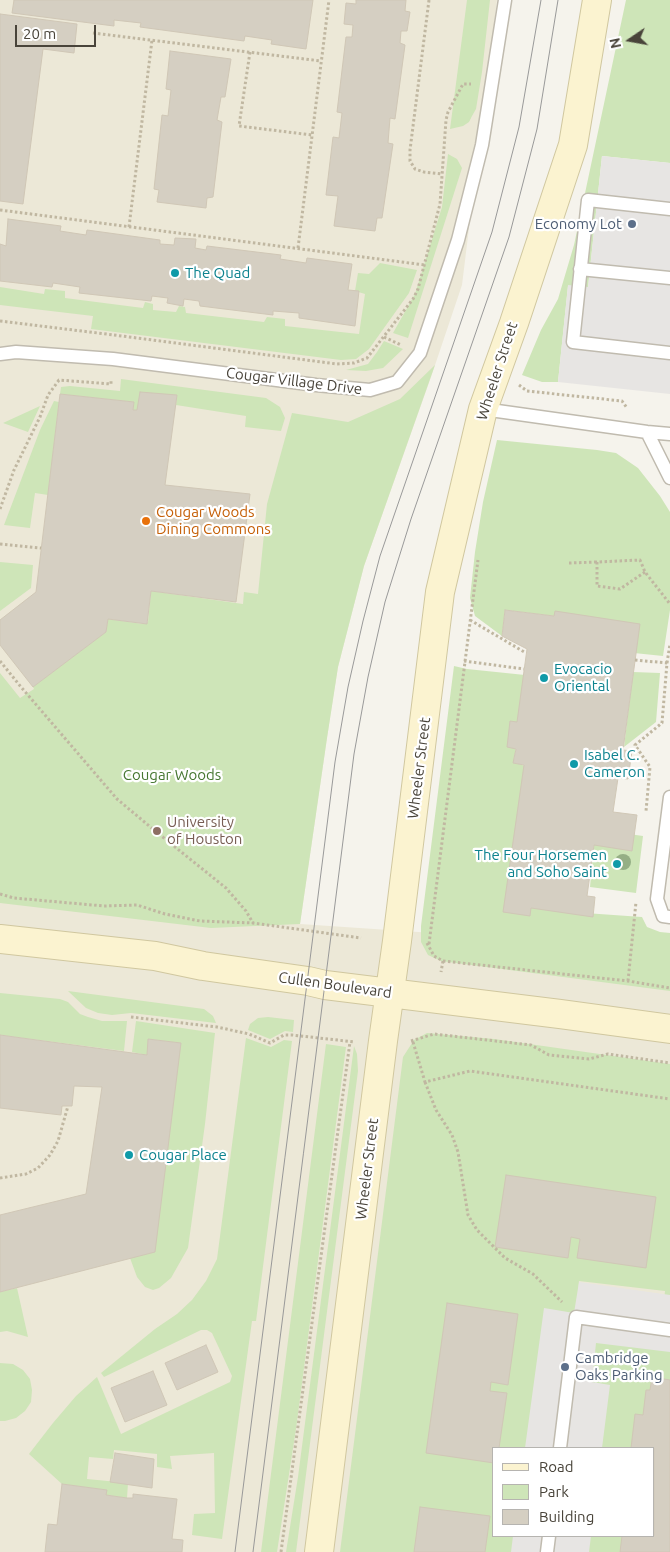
<!DOCTYPE html>
<style>
body{margin:0}
#map{position:relative;width:670px;height:1552px;overflow:hidden;background:#f5f3ec;font-family:Ubuntu,sans-serif}
canvas{display:block}
.legend{position:absolute;left:492px;top:1447px;width:162px;height:90px;box-sizing:border-box;background:#fff;border:1px solid #b6b4b0;margin:0;padding:6px 9px;list-style:none;font-size:15px;color:#49443a}
.legend li{display:flex;align-items:center;gap:10px;height:25px}
.legend b{width:25px;border:1px solid #b6b4b0}
.north{position:absolute;left:605px;top:15px;width:50px;height:50px;-webkit-text-stroke:4px #fff;paint-order:stroke;rotate:258deg;font-size:14px;font-weight:700;line-height:20px;text-align:center;color:#49443a}
.north::after{content:'';display:block;margin:auto;width:18px;height:22px;background:#49443a;clip-path:polygon(50% 0,100% 100%,50% 72%,0 100%)}
.scale{position:absolute;left:15px;top:25px;width:81px;height:22px;box-sizing:border-box;border:2px solid #49443a;border-top:0;padding-left:6px;font-size:15px;line-height:18px;white-space:nowrap;color:#49443a;-webkit-text-stroke:4px #fff;paint-order:stroke}
</style>
<div id="map">
<canvas width="670" height="1552"></canvas>
<ul class="legend">
<li><b style="height:6px;background:#fbf3d0"></b>Road</li>
<li><b style="height:14px;background:#cee5b8"></b>Park</li>
<li><b style="height:14px;background:#d5cfc2"></b>Building</li>
</ul>
<div class="north">N</div>
<div class="scale">20 m</div>
</div>
<script>
const g = document.querySelector('canvas').getContext('2d');
g.lineJoin = 'round';
function paint(path, color) { g.fillStyle = color; g.fill(path, 'evenodd'); }
const poly = rows => new Path2D(rows.map(r => 'M' + r).join(''));
function stroke(path, color, width, dash) { g.strokeStyle = color; g.lineWidth = width; g.lineCap = dash ? 'butt' : 'round'; g.setLineDash(dash || []); g.stroke(path); }
function label(font, color, halo, rows, align = 'center') {
  g.font = font + ' Ubuntu,sans-serif'; g.lineWidth = 4.5; g.setLineDash([]); g.textBaseline = 'middle'; g.strokeStyle = halo; g.fillStyle = color; for (const [text, x, y, turn = 0] of rows) {
    g.save(); g.translate(x, y); g.rotate((+turn || 0) * Math.PI / 180); g.textAlign = isNaN(turn) ? turn : align; if (halo) g.strokeText(text, 0, 0); g.fillText(text, 0, 0); g.restore();
  }
}
paint(poly([
 [0,0,497,0,462,285,431,377,364,566,338,667,327,738,300,924,670,949,670,1552,0,1552],
 [494,1448,654,1448,654,1536,494,1536]
]), '#ece8d7');
paint(poly([
 [467,0,490,0,482,72,476,109,472,116,469,122,463,126,450,129],
 [626,0,670,0,670,163,602,156,588,288,568,286,558,382,542,382,522,375,541,330,558,299,574,245],
 [448,154,457,159,462,168,408,338,393,333,415,294,442,207],
 [380,263,417,270,409,293,369,349,356,359,341,360,91,329,93,316,0,305,0,287,44,294,45,289,65,291,65,298,143,308,145,302,153,304,153,310,176,312,179,306,185,307,186,313,264,322,267,317,285,319,285,326,359,334,365,294,355,291,358,273,369,274],
 [384,341,403,349,383,368,366,371,346,370,368,364,377,352],
 [435,365,364,566,338,667,327,738,300,924,211,928,0,903,0,673,20,698,34,689,33,687,106,632,108,619,143,624,148,622,151,591,243,604,244,592,258,594,267,504,292,413,348,422,400,399],
 [121,379,266,398,280,407,285,418,281,431,245,427,246,416,176,405,177,395,137,410,133,410,134,402,60,394,61,387,70,386,120,391],
 [54,401,59,402,48,495,35,493,30,528,4,525,40,430],
 [40,406,28,432,3,423],
 [497,440,597,450,616,453,638,468,660,496,670,512,670,610,663,656,634,653,636,626,505,610,502,636,475,616,470,598,475,552,483,502],
 [0,562,33,565,31,588,0,611],
 [454,666,467,669,525,675,514,762,525,766,530,905,585,913,642,917,647,927,660,932,670,933,670,991,441,961,428,955,421,942,421,926],
 [633,672,660,673,656,722,624,747],
 [601,830,643,836,636,893,590,887,594,845,599,845],
 [68,991,204,1009,213,1016,216,1023,131,1013,112,1015,98,1013,86,1008],
 [0,993,60,999,68,1002,80,1014,88,1017,102,1021,127,1021,124,1051,0,1035],
 [268,1017,294,1020,293,1032,285,1031,270,1039,248,1030,250,1024,258,1018],
 [136,1021,215,1033,205,1124,188,1248,171,1278,159,1288,153,1290,145,1287,137,1277,130,1258,180,1043,149,1039,147,1055,132,1052],
 [427,1033,494,1039,670,1064,670,1310,663,1310,665,1291,579,1281,576,1317,527,1448,494,1448,494,1536,517,1536,515,1552,340,1552,403,1057,414,1040],
 [246,1038,271,1047,284,1040,292,1041,256,1321,252,1321,222,1539,192,1535,194,1514,215,1513,214,1453,170,1456,172,1469,157,1467,157,1454,114,1450,113,1459,89,1457,87,1479,128,1483,127,1498,106,1495,106,1490,62,1484,29,1454,53,1423,76,1396,97,1377,121,1434,230,1382,232,1376,212,1333,207,1330,201,1330,104,1377,101,1373,155,1329,177,1314,192,1300,206,1281,217,1259],
 [326,1044,346,1047,296,1429,277,1552,261,1552],
 [354,1046,357,1054,358,1071,296,1552,286,1552,298,1477],
 [17,1288,28,1337,7,1331,0,1332,0,1292],
 [596,1335,670,1345,670,1552,572,1552,573,1536,654,1536,654,1448,583,1448],
 [0,1363,13,1364,23,1370,30,1379,32,1390,31,1402,25,1411,16,1418,5,1421,0,1421]
]), '#cee5b8');
paint(poly([
 [602,156,670,163,670,394,558,382,568,285,588,287],
 [579,1282,670,1295,670,1352,596,1343,592,1382,610,1385,602,1448,525,1448,544,1308,574,1313],
 [513,1536,591,1536,589,1552,511,1552]
]), '#e7e5e3');
const building = poly([
 [14,0,313,0,306,49,271,44,272,40,245,36,244,41,140,27,141,23,114,20,114,26,12,13,14,0],
 [356,0,406,0,405,11,410,12,407,31,401,31,400,43,405,45,395,119,390,118,388,143,393,144,382,218,377,218,375,231,334,226,338,196,326,195,333,137,339,138,342,113,337,112,346,37,352,37,353,25,344,24,346,3,356,4,356,0],
 [0,14,77,24,74,53,43,49,23,204,0,201,0,14],
 [170,51,231,59,225,97,221,97,217,120,222,122,213,197,207,198,206,208,157,202,159,190,154,189,162,115,168,116,171,90,166,89,170,51],
 [8,219,61,226,60,231,86,235,87,230,160,240,160,244,174,245,175,238,196,239,195,248,206,250,207,246,281,255,280,259,306,263,307,258,352,264,348,290,359,291,355,326,299,318,299,313,273,311,273,315,200,306,199,301,184,299,183,306,167,303,168,298,152,296,151,301,79,293,80,287,53,283,52,287,0,281,0,244,6,246,8,219],
 [140,392,177,395,165,485,250,494,236,602,151,591,147,624,108,619,106,632,33,687,0,645,0,620,36,592,60,394,134,402,133,410,137,410,140,392],
 [505,610,554,616,555,611,640,624,623,750,632,751,628,779,618,778,613,812,637,815,632,851,594,845,587,896,595,897,593,917,531,908,530,916,503,912,524,765,513,763,516,749,507,747,510,721,517,722,527,649,502,636,505,610],
 [0,1035,147,1055,148,1039,181,1043,155,1252,0,1292,0,1215,86,1194,102,1087,74,1086,72,1106,62,1106,61,1115,0,1108,0,1035],
 [506,1175,656,1197,646,1268,577,1258,580,1239,571,1237,568,1258,495,1247,506,1175],
 [447,1303,518,1314,508,1385,491,1382,490,1391,507,1393,499,1448,494,1448,494,1463,426,1453,447,1303],
 [206,1345,218,1372,177,1390,165,1363,206,1345],
 [153,1371,167,1405,125,1422,111,1388,153,1371],
 [652,1377,670,1380,670,1552,620,1552,622,1536,654,1536,654,1448,631,1448,635,1414,643,1415,646,1390,650,1390,652,1377],
 [115,1453,154,1459,152,1488,110,1482,115,1453],
 [62,1484,107,1490,106,1495,127,1498,133,1498,133,1494,177,1499,172,1539,183,1540,182,1552,45,1552,48,1524,57,1525,62,1484],
 [420,1507,490,1516,485,1552,414,1552,420,1507]
]);
paint(building, '#d5cfc2');
stroke(building, '#d0c7b6', 1);
const lane = poly([
 [670,209,588,200,573,342,670,353],
 [580,269,670,278],
 [0,354,16,352,113,359,316,385,370,390,397,382,420,353,458,240,482,145,505,0],
 [483,409,647,432,670,434],
 [647,432,670,478],
 [670,797,657,899,663,916,670,917],
 [560,1448,576,1317,670,1330],
 [547,1552,549,1536]
]);
const secondary = poly([
 [0,939,155,956,203,966,308,981,325,985,560,1014,670,1029],
 [319,1552,383,1041,397,941,440,592,483,409,514,323,573,145,597,0]
]);
stroke(lane, '#c0bbaf', 15);
stroke(secondary, '#d0c79f', 30);
stroke(poly([
 [429,0,410,150,410,161,415,169,424,172,442,174],
 [93,33,321,61],
 [250,52,239,126,312,135],
 [0,210,425,265],
 [129,227,152,40],
 [298,248,329,0],
 [0,321,114,335],
 [114,335,337,364,354,363,367,358,413,299,418,289,440,204,446,120,448,112,463,84,471,84],
 [384,337,401,345],
 [519,385,527,391,622,401,627,408],
 [0,509,14,470,40,417,48,395,59,380,111,384,111,379],
 [0,544,41,548],
 [569,563,597,562],
 [645,572,620,589,597,586,597,562,640,560,645,572,670,604],
 [470,620,526,653],
 [635,660,667,663,662,723,635,745,650,767,646,811],
 [0,661,21,687,117,799,154,830,226,888,246,911,253,923],
 [464,661,524,669],
 [667,663,670,644],
 [0,894,14,898,104,906,137,905,165,914,200,921,253,923,361,938],
 [427,943,434,956,443,961,441,972],
 [429,944,478,560],
 [443,961,628,981,670,988],
 [628,981,636,902],
 [131,1017,217,1027,249,1034,270,1043,284,1035,292,1035,355,1042],
 [411,1041,434,1034,531,1045,549,1055,589,1059,608,1054,670,1063],
 [413,1042,425,1082,470,1071,670,1099],
 [425,1082,436,1110,452,1135,458,1152,468,1215,477,1230,505,1258,533,1274,562,1302],
 [0,1178,26,1174,38,1168,50,1155,58,1141,68,1106],
 [281,1552,350,1042]
]), '#c0b7a1', 3, [2.5, 2.5]);
stroke(lane, '#fff', 12);
stroke(secondary, '#fbf3d0', 28);
stroke(poly([
 [235,1552,335,762,348,687,363,621,380,556,492,232,519,127,541,0],
 [253,1552,354,754,368,677,385,602,411,519,509,237,537,129,558,0]
]), '#999', 1);
g.fillStyle = '#95af85';
for (const [x, y] of [
 [623,862]
]) { g.beginPath(); g.arc(x, y, 8, 0, 2 * Math.PI); g.fill(); }
for (const [x, y, r, color] of [
 [632,224,5,"#5c6f8a"],
 [175,273,5,"#0f9aa8"],
 [146,521,5,"#e8710a"],
 [544,678,5,"#0f9aa8"],
 [574,764,5,"#0f9aa8"],
 [157,831,5,"#8d6e63"],
 [617,864,5,"#0f9aa8"],
 [129,1155,5,"#0f9aa8"],
 [565,1367,5,"#5c6f8a"]
]) { const dot = new Path2D(); dot.arc(x, y, r, 0, 2 * Math.PI); g.fillStyle = color; g.fill(dot); stroke(dot, '#fff', 2); }
label('15px', '#4e5e75', '#fff', [
 ["Economy Lot",622,224],
 ["Cambridge",575,1358,"left"],
 ["Oaks Parking",575,1375,"left"]
], 'right');
label('15px', '#0d838f', '#fff', [
 ["The Quad",185,273],
 ["Evocacio",554,669],
 ["Oriental",554,686],
 ["Isabel C.",584,755],
 ["Cameron",584,772],
 ["The Four Horsemen",607,855,"right"],
 ["and Soho Saint",607,872,"right"],
 ["Cougar Place",139,1155]
], 'left');
label('15px', '#49443a', '#fff', [
 ["Wheeler Street",497,371,-72],
 ["Cougar Village Drive",294,381,7],
 ["Wheeler Street",419,768,-83],
 ["Cullen Boulevard",335,985,8],
 ["Wheeler Street",367,1169,-83]
]);
label('15px', '#c56008', '#fff', [
 ["Cougar Woods",156,512],
 ["Dining Commons",156,529]
], 'left');
label('15px', '#467731', '#fff', [
 ["Cougar Woods",172,775]
]);
label('15px', '#785e54', '#fff', [
 ["University",167,822],
 ["of Houston",167,839]
], 'left');
</script>
